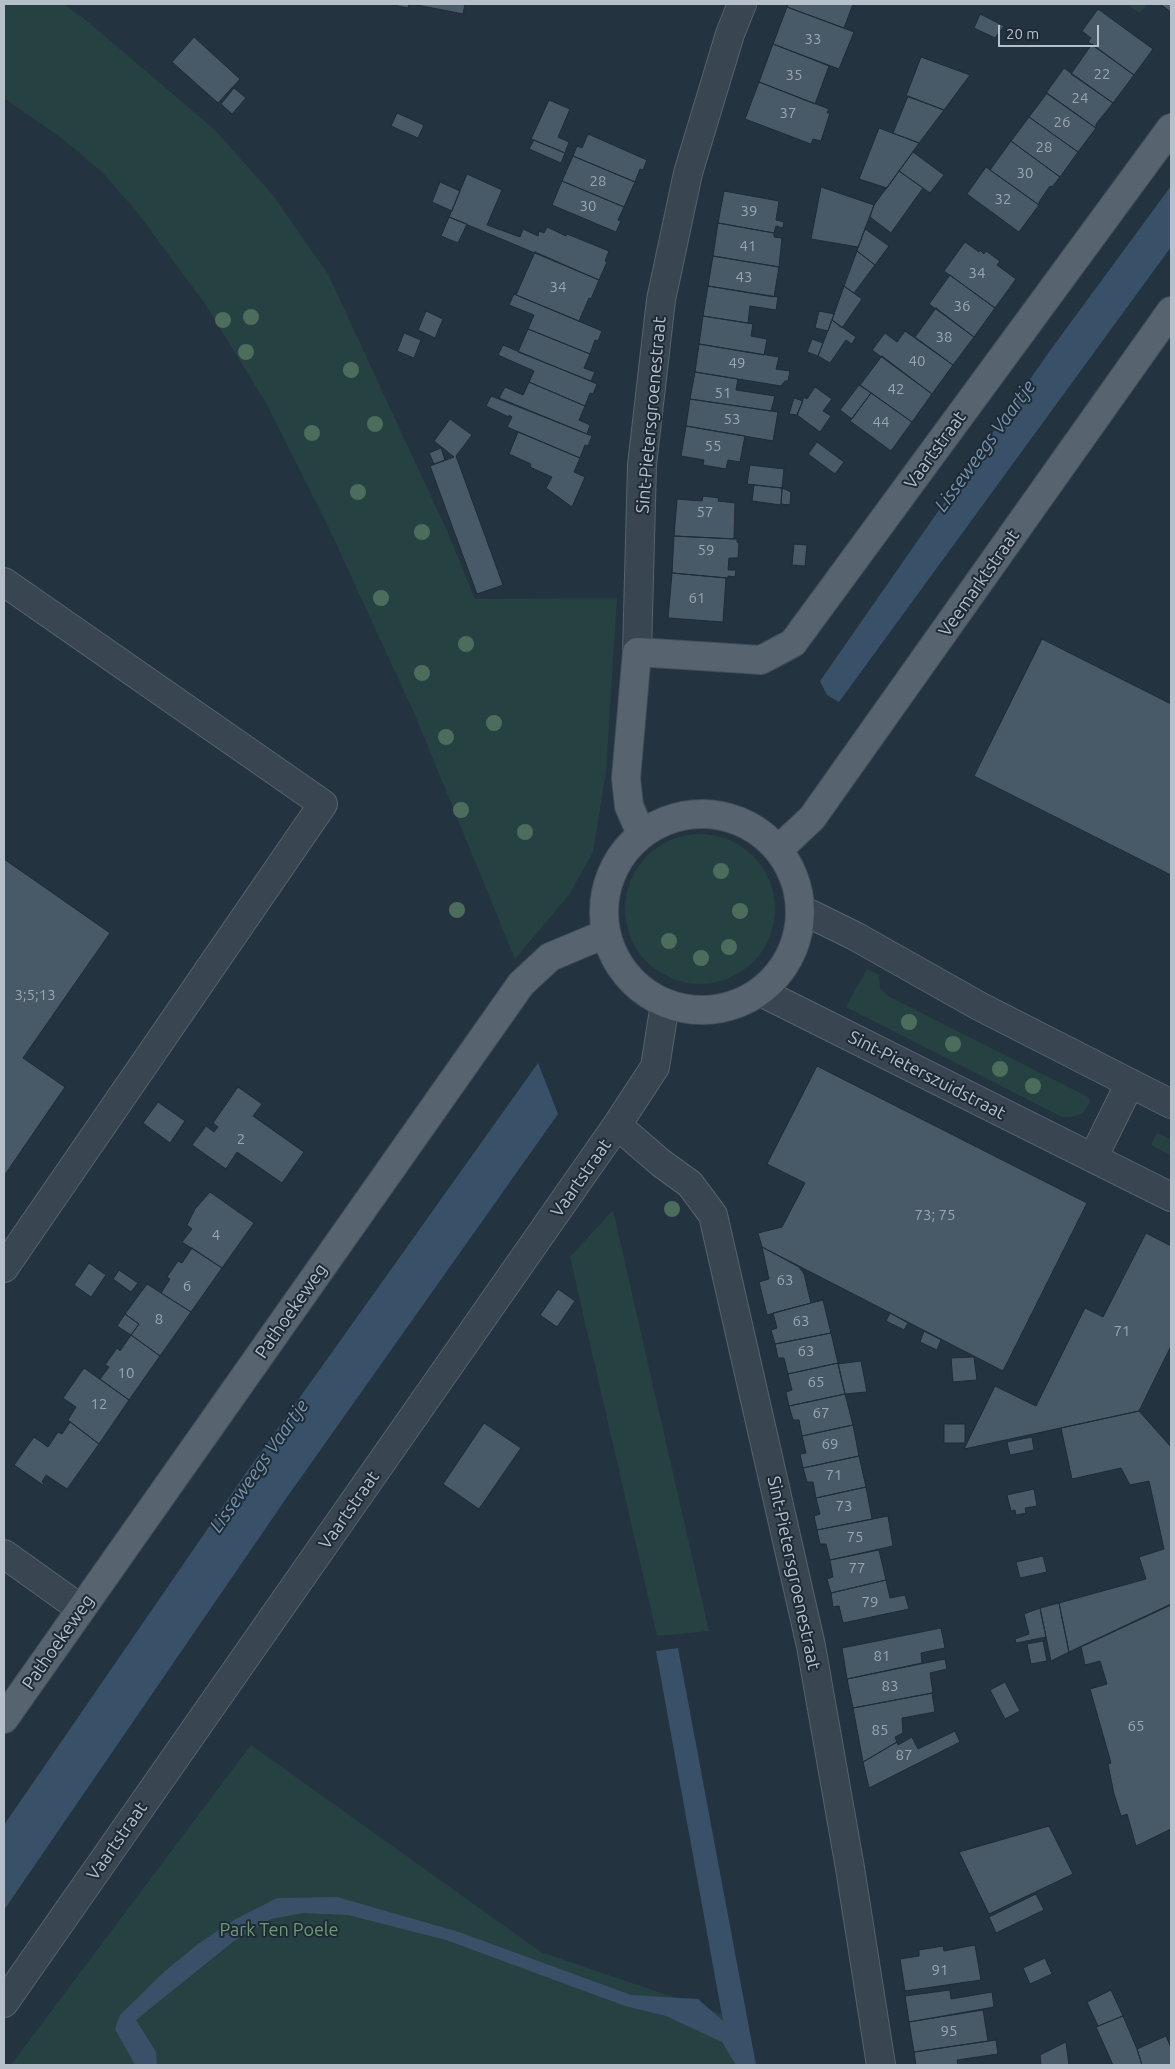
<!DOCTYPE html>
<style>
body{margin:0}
#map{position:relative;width:1175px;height:2069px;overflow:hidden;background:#243340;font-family:Ubuntu,sans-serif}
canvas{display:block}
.frame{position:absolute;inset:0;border:5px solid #b5c0cb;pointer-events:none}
.scale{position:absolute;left:998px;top:25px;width:101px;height:22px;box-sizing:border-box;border:2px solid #b5c0cb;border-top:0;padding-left:6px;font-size:15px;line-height:18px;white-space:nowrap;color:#b5c0cb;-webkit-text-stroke:4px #1e2a35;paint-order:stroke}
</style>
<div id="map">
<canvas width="1175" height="2069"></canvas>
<div class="frame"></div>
<div class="scale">20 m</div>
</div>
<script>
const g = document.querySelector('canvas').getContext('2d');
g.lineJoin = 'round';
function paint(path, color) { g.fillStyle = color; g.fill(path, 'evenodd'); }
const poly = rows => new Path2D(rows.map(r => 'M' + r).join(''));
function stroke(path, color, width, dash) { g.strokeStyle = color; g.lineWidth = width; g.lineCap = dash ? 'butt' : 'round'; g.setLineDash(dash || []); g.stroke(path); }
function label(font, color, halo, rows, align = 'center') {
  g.font = font + ' Ubuntu,sans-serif'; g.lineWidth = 4; g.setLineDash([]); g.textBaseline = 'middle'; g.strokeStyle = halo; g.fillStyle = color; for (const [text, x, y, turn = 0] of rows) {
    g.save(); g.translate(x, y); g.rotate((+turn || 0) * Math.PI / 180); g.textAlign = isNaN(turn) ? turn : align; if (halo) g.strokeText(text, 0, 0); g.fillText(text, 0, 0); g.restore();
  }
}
paint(poly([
 [4,4,64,4,87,21,215,130,272,194,328,274,448,533,475,599,617,598,606,772,593,852,569,895,515,959,415,715,328,526,266,403,205,304,137,212,102,172,64,140,4,98],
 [1127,4,1147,4,1140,13],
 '625 909a75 75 0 1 1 150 0a75 75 0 1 1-150 0Z',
 [867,969,879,975,880,988,888,996,1088,1097,1090,1102,1083,1113,1073,1117,1062,1117,846,1007],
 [1157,1133,1171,1140,1171,1155,1151,1145],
 [613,1210,709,1631,657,1636,570,1257],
 [251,1745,541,1952,743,2021,747,2065,11,2065]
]), '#264141');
paint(poly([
 [1171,186,1171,247,839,702,827,695,820,681,1049,352],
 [538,1063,558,1114,285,1500,4,1910,4,1825,246,1473],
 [678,1648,756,2065,736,2065,722,2042,666,2016,625,2006,446,1940,348,1915,303,1913,271,1919,234,1941,136,2020,156,2052,157,2065,135,2065,115,2029,120,2015,164,1972,198,1944,234,1920,277,1898,337,1897,459,1932,631,1995,698,1999,723,2021,656,1651]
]), '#385168');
const building = poly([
 [389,4,409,4,408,8,389,4],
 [412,4,465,4,463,14,412,4],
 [789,4,853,4,844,28,787,7,789,4],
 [1160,4,1171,4,1171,12,1160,4],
 [787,7,854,32,839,69,773,44,787,7],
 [1098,9,1153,49,1134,75,1088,42,1091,38,1082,31,1098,9],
 [980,14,1004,26,995,38,974,28,980,14],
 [194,37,240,79,218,103,172,62,194,37],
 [773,44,829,66,815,104,759,82,773,44],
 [1092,44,1134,75,1113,103,1071,74,1092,44],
 [921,57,970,75,944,110,906,96,921,57],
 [1064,68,1113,103,1096,124,1096,128,1046,93,1064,68],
 [759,82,829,109,827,113,830,113,821,141,813,139,811,144,745,119,759,82],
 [234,88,246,98,232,114,221,104,234,88],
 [1047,93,1096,128,1078,152,1029,117,1047,93],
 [908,96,944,110,919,143,893,133,908,96],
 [549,100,570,109,558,137,569,142,565,153,531,139,549,100],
 [397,113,424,125,418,138,391,126,397,113],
 [1029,117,1078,152,1060,177,1011,141,1029,117],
 [879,128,919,143,887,188,859,179,879,128],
 [588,134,647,160,643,170,640,169,635,182,573,156,577,146,582,148,588,134],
 [534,140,565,153,561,163,529,149,534,140],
 [1011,141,1060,177,1052,187,1050,186,1039,202,1039,205,990,170,1011,141],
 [913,152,944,175,930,193,899,171,913,152],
 [573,156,635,182,624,207,562,181,573,156],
 [986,167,1039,205,1019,232,967,194,986,167],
 [899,171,923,188,891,233,870,217,874,205,899,171],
 [467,174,502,190,487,225,520,237,523,229,538,236,539,231,544,233,547,227,566,236,567,234,609,251,605,261,607,262,599,280,449,217,467,174],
 [562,181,624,207,618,220,621,221,616,232,552,205,562,181],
 [440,182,460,191,452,211,432,202,440,182],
 [821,187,874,205,858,247,811,239,821,187],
 [724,191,779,201,776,220,784,222,783,228,776,226,774,233,718,223,724,191],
 [449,217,467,224,458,243,441,236,449,217],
 [718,223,774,233,774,237,782,238,779,267,713,256,718,223],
 [865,229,889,246,875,265,857,251,865,229],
 [965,242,979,252,980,250,984,254,986,251,1000,261,997,265,1016,279,995,308,944,271,965,242],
 [857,251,875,265,854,293,844,286,857,251],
 [535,252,599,280,591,299,589,298,579,321,516,295,535,252],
 [713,256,779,267,774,297,708,286,713,256],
 [950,275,995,308,974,337,929,304,950,275],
 [708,286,778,297,776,310,750,306,748,323,703,316,708,286],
 [844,286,862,299,842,328,832,320,844,286],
 [514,294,602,331,598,341,595,340,590,354,528,329,534,315,509,305,514,294],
 [936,308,974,337,953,365,915,337,936,308],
 [426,311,443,319,435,338,418,330,426,311],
 [819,311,834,314,828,331,815,328,819,311],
 [703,316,753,324,751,336,767,339,764,355,699,344,703,316],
 [832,320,856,337,852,344,846,340,830,363,818,356,832,320],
 [528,329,590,354,584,368,595,372,591,381,518,352,528,329],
 [905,331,953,365,932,394,872,350,885,333,897,342,905,331],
 [404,333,421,340,414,358,397,351,404,333],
 [812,339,823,343,818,356,807,352,812,339],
 [699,344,779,357,776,369,790,371,788,381,785,381,781,386,695,372,699,344],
 [503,345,597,384,593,394,590,393,585,406,529,382,534,371,498,355,503,345],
 [882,356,932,394,912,422,860,385,882,356],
 [695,372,738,379,736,390,775,396,771,411,690,399,695,372],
 [529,382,585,406,579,420,590,425,587,434,499,398,505,387,523,395,529,382],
 [859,385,871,393,852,419,840,410,859,385],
 [815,387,832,399,823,411,831,416,820,432,797,415,804,397,807,399,815,387],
 [871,393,912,422,891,451,850,421,871,393],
 [491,396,592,436,588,446,585,445,580,458,507,427,512,417,509,415,509,417,486,406,491,396],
 [794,398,803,401,797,415,789,414,794,398],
 [690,399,778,412,773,441,686,426,690,399],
 [450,419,472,435,456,456,503,585,477,594,430,466,454,457,434,441,450,419],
 [686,426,745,436,740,462,728,460,726,469,703,465,704,460,681,456,686,426],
 [518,432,580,458,574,472,585,477,572,507,546,488,552,477,530,467,531,464,509,454,518,432],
 [817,442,844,462,835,474,808,454,817,442],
 [441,448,445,460,434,464,429,453,441,448],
 [750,465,784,469,782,488,747,484,750,465],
 [754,485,782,488,781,505,752,501,754,485],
 [782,488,791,492,790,505,781,504,782,488],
 [703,496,719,498,718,501,735,503,734,539,674,536,677,499,702,501,703,496],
 [674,536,737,539,737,542,739,543,738,558,729,558,728,570,736,570,735,577,728,576,728,578,672,573,674,536],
 [794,544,807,545,805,566,792,565,794,544],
 [672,573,726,578,723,622,668,618,672,573],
 [1042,639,1171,704,1171,875,974,776,1042,639],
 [4,859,110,933,23,1058,65,1087,4,1176,4,859],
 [817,1066,1087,1203,1003,1371,762,1247,758,1233,782,1227,805,1183,767,1164,817,1066],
 [238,1087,262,1104,253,1116,304,1152,282,1183,237,1152,226,1169,192,1145,206,1126,214,1132,218,1127,213,1123,238,1087],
 [158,1102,185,1121,170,1143,143,1123,158,1102],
 [210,1192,254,1223,222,1268,182,1242,192,1229,187,1225,195,1209,210,1192],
 [1146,1233,1171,1246,1171,1346,1139,1411,964,1449,995,1386,1036,1406,1085,1308,1103,1317,1146,1233],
 [762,1247,799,1267,804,1274,811,1303,767,1315,759,1282,769,1279,762,1247],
 [192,1248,222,1268,191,1312,161,1293,170,1279,167,1277,178,1261,182,1263,192,1248],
 [89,1263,106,1275,91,1297,74,1285,89,1263],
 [119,1270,138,1283,131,1292,113,1279,119,1270],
 [147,1284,191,1312,160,1356,131,1335,139,1324,125,1314,147,1284],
 [558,1289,575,1301,557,1327,540,1315,558,1289],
 [823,1300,831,1333,775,1344,771,1330,777,1328,773,1313,823,1300],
 [890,1313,908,1323,904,1330,886,1321,890,1313],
 [125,1314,139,1324,131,1335,117,1326,125,1314],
 [924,1331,941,1340,937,1350,920,1342,924,1331],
 [831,1333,838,1363,788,1374,784,1358,778,1358,775,1344,831,1333],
 [131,1335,160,1356,129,1400,100,1379,109,1367,105,1365,117,1348,120,1351,131,1335],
 [974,1357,977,1380,953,1382,951,1358,974,1357],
 [861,1361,867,1392,845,1394,838,1364,861,1361],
 [838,1363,845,1394,789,1406,786,1392,792,1390,788,1374,838,1363],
 [84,1368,129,1400,99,1444,68,1420,76,1407,63,1398,84,1368],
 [845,1394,853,1425,802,1436,799,1420,793,1420,789,1406,845,1394],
 [1139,1411,1171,1447,1171,1604,1069,1652,1059,1603,1146,1579,1139,1557,1164,1549,1149,1481,1130,1485,1121,1468,1072,1479,1061,1428,1139,1411],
 [70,1422,99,1444,67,1489,46,1475,42,1482,44,1484,43,1485,14,1465,34,1437,48,1447,58,1432,62,1434,70,1422],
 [484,1423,521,1448,479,1509,443,1484,484,1423],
 [944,1424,965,1424,965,1443,944,1443,944,1424],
 [853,1425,859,1456,803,1468,800,1454,806,1453,802,1436,853,1425],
 [1032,1437,1034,1450,1010,1455,1007,1442,1032,1437],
 [859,1456,866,1487,816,1498,813,1482,807,1482,803,1468,859,1456],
 [866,1487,872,1519,817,1530,814,1516,820,1514,816,1498,866,1487],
 [1034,1489,1037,1506,1025,1508,1026,1513,1016,1515,1015,1510,1011,1511,1007,1495,1034,1489],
 [888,1516,893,1546,830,1560,826,1544,820,1544,817,1530,888,1516],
 [879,1550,886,1580,831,1593,827,1579,833,1577,830,1560,879,1550],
 [1043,1556,1047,1572,1020,1578,1016,1562,1043,1556],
 [886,1580,890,1598,905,1595,909,1609,843,1623,839,1606,833,1607,831,1593,886,1580],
 [1059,1603,1069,1652,1051,1661,1040,1608,1059,1603],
 [1171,1605,1171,1829,1136,1846,1127,1814,1121,1816,1114,1794,1108,1764,1111,1763,1090,1689,1107,1684,1100,1661,1085,1665,1081,1647,1171,1605],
 [1040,1608,1046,1637,1016,1643,1015,1639,1029,1634,1024,1614,1040,1608],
 [941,1628,945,1648,921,1653,922,1663,847,1679,842,1648,941,1628],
 [1043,1641,1047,1661,1031,1664,1027,1644,1043,1641],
 [945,1659,947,1669,930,1673,933,1693,853,1708,847,1679,945,1659],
 [1005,1682,1020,1711,1005,1719,990,1690,1005,1682],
 [932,1693,935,1712,902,1718,903,1733,895,1737,897,1742,863,1762,853,1708,932,1693],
 [955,1731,960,1742,869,1788,863,1762,897,1742,898,1745,912,1737,918,1749,955,1731],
 [1049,1826,1073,1874,989,1914,959,1852,1049,1826],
 [1036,1894,1044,1910,996,1933,989,1917,1036,1894],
 [975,1945,981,1980,905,1991,900,1959,919,1956,919,1950,943,1946,944,1951,975,1945],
 [1045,1958,1052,1974,1030,1984,1023,1968,1045,1958],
 [950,1990,951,1999,992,1992,994,2007,909,2022,905,1996,950,1990],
 [1111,1990,1123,2016,1098,2026,1087,2002,1111,1990],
 [983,2010,988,2041,914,2052,909,2022,983,2010],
 [1123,2016,1137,2049,1142,2065,1113,2065,1096,2027,1123,2016],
 [1166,2036,1171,2048,1171,2065,1142,2065,1137,2049,1166,2036],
 [996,2040,998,2054,957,2060,958,2065,916,2065,914,2052,996,2040],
 [1066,2042,1069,2065,1041,2065,1040,2055,1066,2042]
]);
paint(building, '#485967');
stroke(building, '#202c37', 1);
const minor = poly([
 [4,582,323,804,4,1268],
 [637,652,642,465,661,300,688,173,730,34,742,4],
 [802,910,855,936,979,1006,1171,1104],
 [761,992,1171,1197],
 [617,1125,661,1163,690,1184,713,1215,811,1646,850,1868,881,2065],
 [1093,1158,1130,1083],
 [4,1554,81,1609],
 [4,2003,617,1125,655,1067,665,1004]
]);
const major = poly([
 '604 912a98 98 0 1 1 196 0a98 98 0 1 1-196 0Z',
 [641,834,629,806,626,778,637,652,761,660,793,643,1171,128],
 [779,849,812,818,1171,311],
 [4,1719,521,984,550,957,605,934]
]);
stroke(minor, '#57636e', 30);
stroke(major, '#424e59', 30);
stroke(minor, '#394550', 28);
stroke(major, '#576470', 28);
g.fillStyle = '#4c6d5c';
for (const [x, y] of [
 [251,317],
 [223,320],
 [246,352],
 [351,370],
 [375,424],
 [312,433],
 [358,492],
 [422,532],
 [381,598],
 [466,644],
 [422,673],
 [494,723],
 [446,737],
 [461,810],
 [525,832],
 [721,871],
 [457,910],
 [740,911],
 [669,941],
 [729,947],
 [701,958],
 [909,1022],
 [953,1044],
 [1000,1069],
 [1033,1086],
 [672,1209]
]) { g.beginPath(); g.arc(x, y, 8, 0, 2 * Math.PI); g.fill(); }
label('15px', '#9aa6b2', null, [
 ["33",813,39],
 ["22",1102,74],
 ["35",794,75],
 ["24",1080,98],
 ["37",788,113],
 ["26",1062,122],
 ["28",1044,147],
 ["30",1025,173],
 ["28",598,181],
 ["32",1003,199],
 ["30",588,206],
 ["39",749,211],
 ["41",748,246],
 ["34",977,273],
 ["43",744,277],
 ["34",558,287],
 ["36",962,306],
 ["38",944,337],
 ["40",917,361],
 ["49",737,363],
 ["42",896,389],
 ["51",723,393],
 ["53",732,419],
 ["44",881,422],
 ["55",713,446],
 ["57",705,512],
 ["59",706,550],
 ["61",697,598],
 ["3;5;13",35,995],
 ["2",241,1139],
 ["73; 75",935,1215],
 ["4",216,1235],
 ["63",785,1280],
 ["6",187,1286],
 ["8",159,1319],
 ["63",801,1321],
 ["71",1122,1331],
 ["63",806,1351],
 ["10",126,1373],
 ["65",816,1382],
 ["12",99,1404],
 ["67",821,1413],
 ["69",830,1444],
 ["71",834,1475],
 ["73",844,1506],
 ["75",855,1537],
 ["77",857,1568],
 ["79",870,1602],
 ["81",882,1656],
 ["83",890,1686],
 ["65",1136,1726],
 ["85",880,1730],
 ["87",904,1755],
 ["91",940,1970],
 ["95",949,2031]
]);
label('18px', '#b5c0cb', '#1e2a35', [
 ["Sint-Pietersgroenestraat",651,415,-85],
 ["Vaartstraat",935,450,-54],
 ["Veemarktstraat",979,583,-55],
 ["Sint-Pieterszuidstraat",927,1075,27],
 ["Vaartstraat",581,1178,-55],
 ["Pathoekeweg",291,1311,-55],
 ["Vaartstraat",349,1510,-55],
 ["Sint-Pietersgroenestraat",794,1573,78],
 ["Pathoekeweg",58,1642,-55],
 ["Vaartstraat",117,1841,-55]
]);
label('18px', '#6c9c72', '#1e2a35', [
 ["Park Ten Poele",279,1930]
]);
label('italic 19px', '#7494ae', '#1e2a35', [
 ["Lisseweegs Vaartje",985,446,-54],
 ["Lisseweegs Vaartje",259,1466,-55]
]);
</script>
